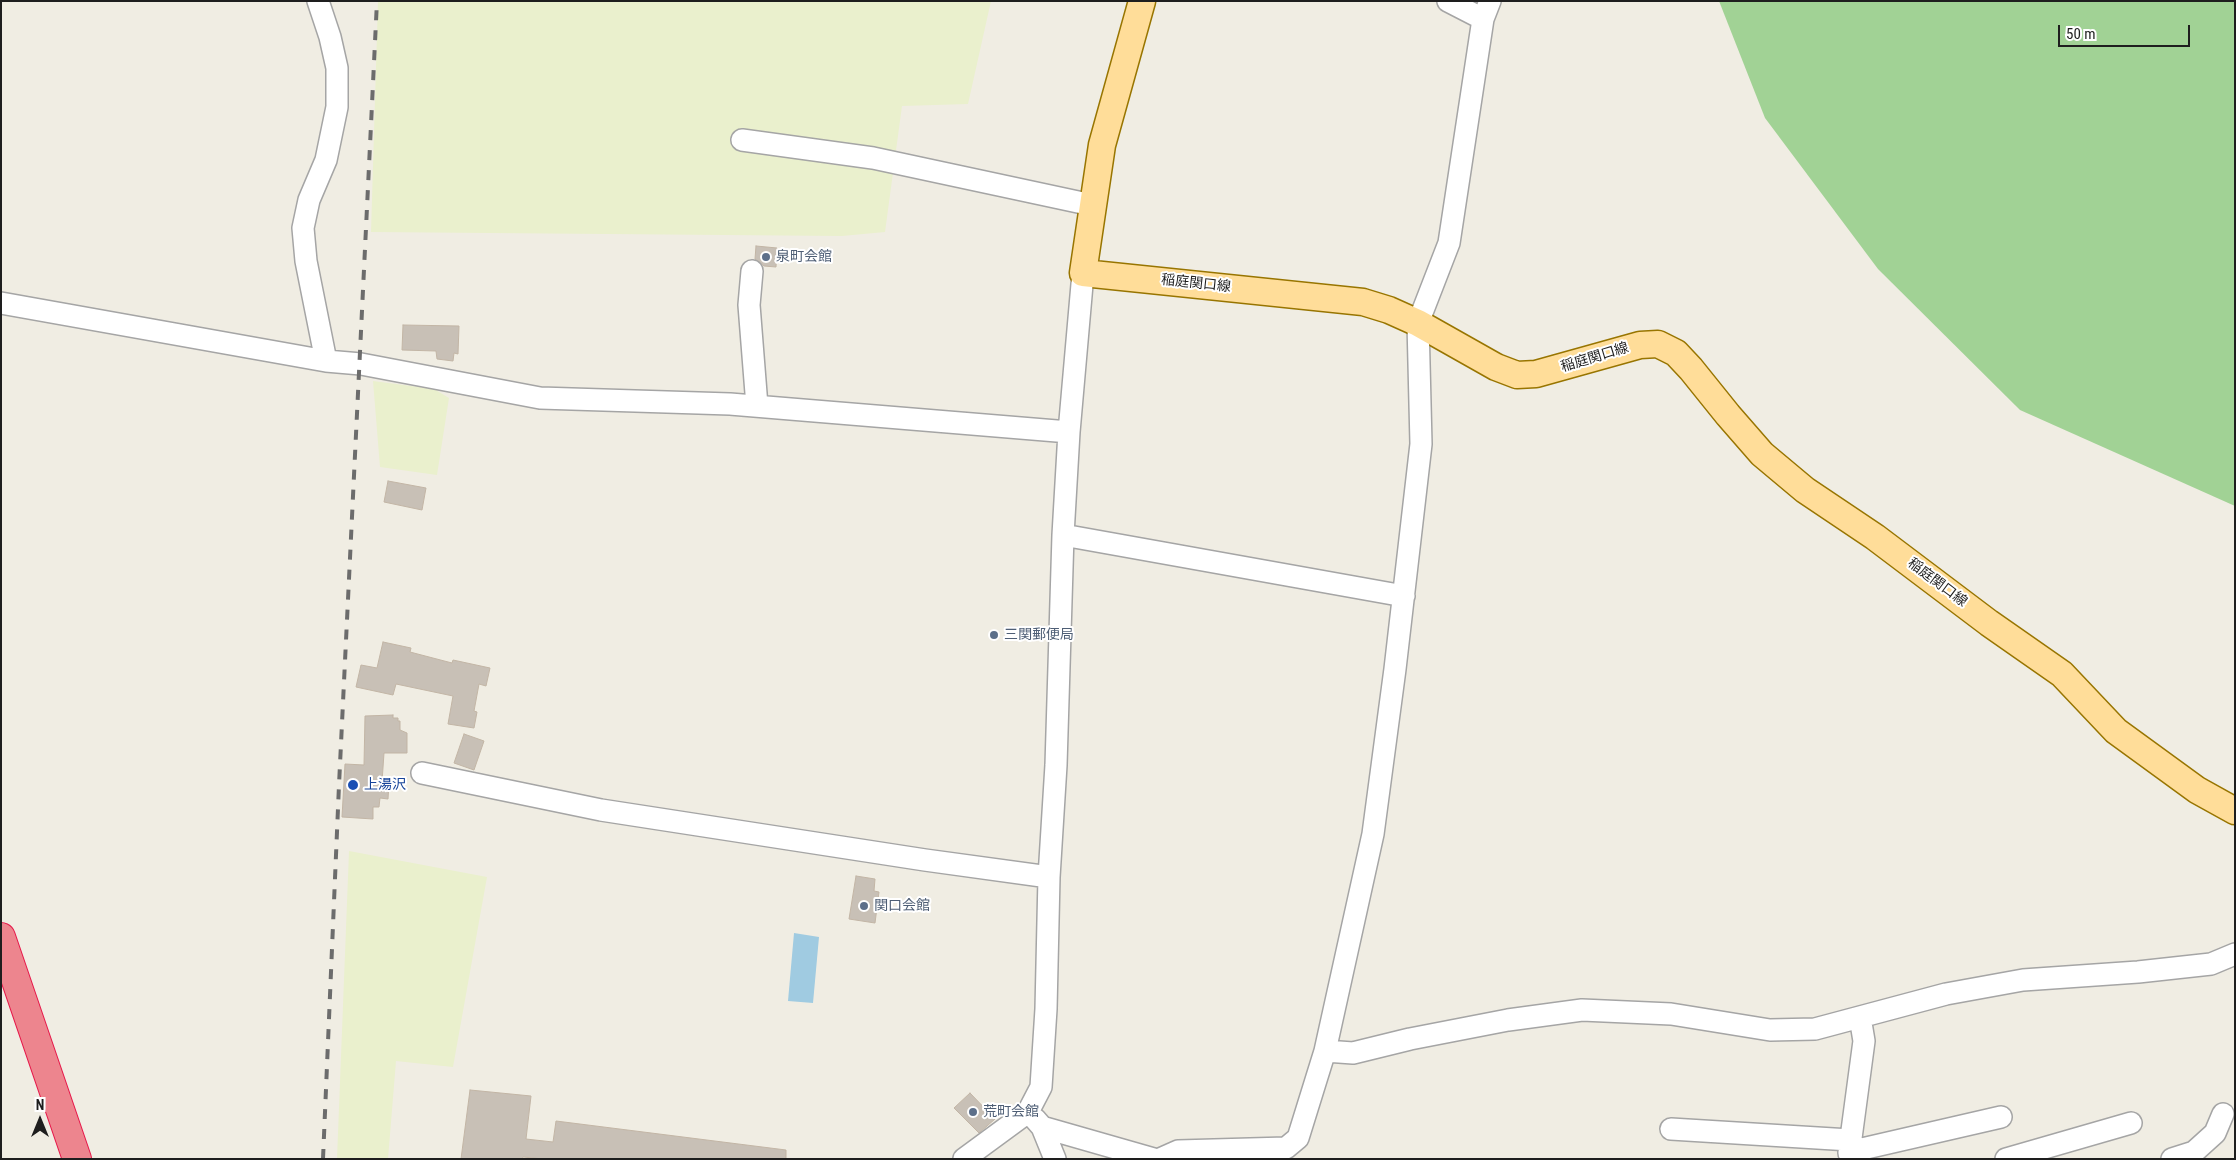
<!DOCTYPE html>
<meta charset="utf-8">
<style>
body{margin:0}
#map{position:relative;width:2236px;height:1160px;overflow:hidden;background:#f0ede3;font-family:"Roboto Condensed",sans-serif}
canvas{display:block}
.frame{position:absolute;inset:0;border:2px solid #1e1e1e;pointer-events:none}
.north{position:absolute;left:15px;top:1095px;width:50px;height:50px;-webkit-text-stroke:4px #fff;paint-order:stroke;rotate:0deg;font-size:14px;font-weight:700;line-height:20px;text-align:center;color:#1e1e1e}
.north::after{content:'';display:block;margin:auto;width:18px;height:22px;background:#1e1e1e;clip-path:polygon(50% 0,100% 100%,50% 72%,0 100%)}
.scale{position:absolute;left:2058px;top:25px;width:132px;height:22px;box-sizing:border-box;border:2px solid #1e1e1e;border-top:0;padding-left:6px;font-size:15px;line-height:18px;white-space:nowrap;color:#1e1e1e;-webkit-text-stroke:4px #fff;paint-order:stroke}
</style>
<div id="map">
<canvas width="2236" height="1160"></canvas>
<div class="frame"></div>
<div class="north">N</div>
<div class="scale">50 m</div>
</div>
<script>
const g = document.querySelector('canvas').getContext('2d');
g.lineJoin = 'round';
function paint(path, color) { g.fillStyle = color; g.fill(path, 'evenodd'); }
const poly = rows => new Path2D(rows.map(r => 'M' + r).join(''));
function stroke(path, color, width, dash) { g.strokeStyle = color; g.lineWidth = width; g.lineCap = dash ? 'butt' : 'round'; g.setLineDash(dash || []); g.stroke(path); }
function label(font, color, halo, rows, align = 'center') {
  g.font = font + ' "Roboto Condensed","Noto Sans JP",sans-serif'; g.lineWidth = 4; g.setLineDash([]); g.textBaseline = 'middle'; g.strokeStyle = halo; g.fillStyle = color; for (const [text, x, y, turn = 0] of rows) {
    g.save(); g.translate(x, y); g.rotate((+turn || 0) * Math.PI / 180); g.textAlign = isNaN(turn) ? turn : align; if (halo) g.strokeText(text, 0, 0); g.fillText(text, 0, 0); g.restore();
  }
}
paint(poly([
 [378,1,991,1,968,104,902,106,885,232,842,236,371,232],
 [373,381,434,389,449,398,437,475,380,467],
 [349,851,487,877,453,1067,396,1061,388,1159,337,1159]
]), '#eaf0cd');
paint(poly([
 [1719,1,2235,1,2235,506,2020,410,1878,269,1765,118]
]), '#a1d295');
paint(poly([
 [794,933,819,937,813,1003,788,1001]
]), '#a0cbe1');
const building = poly([
 [756,246,777,248,776,267,764,266,755,259,756,246],
 [403,325,459,326,458,354,454,353,453,361,437,359,436,351,402,350,403,325],
 [388,481,426,488,422,510,384,502,388,481],
 [383,642,411,648,410,652,452,663,453,660,490,668,486,686,479,684,474,711,477,712,474,728,448,724,453,696,396,684,393,695,356,687,361,665,377,668,383,642],
 [393,715,393,718,398,718,398,721,400,721,400,730,407,733,407,753,384,753,382,782,389,783,388,799,380,798,379,807,373,807,373,819,342,817,345,764,364,765,365,716,393,715],
 [464,734,484,741,474,770,454,763,464,734],
 [856,876,875,879,874,891,879,892,875,923,849,919,856,876],
 [470,1090,531,1096,526,1139,553,1142,556,1121,786,1150,786,1159,543,1159,523,1157,522,1159,461,1159,470,1090],
 [970,1093,995,1119,979,1133,954,1108,970,1093]
]);
paint(building, '#c8c0b6');
stroke(building, '#c2b5a5', 1);
const minor = poly([
 [318,1,330,37,337,68,337,107,326,160,309,200,303,228,306,261,326,361],
 [1448,1,1483,19],
 [742,140,873,158,1092,205],
 [752,271,749,305,757,406],
 [1,303,326,361,361,364,540,398,730,404,1069,432],
 [1063,535,1404,596],
 [422,773,601,810,925,860,1049,877],
 [1325,1051,1353,1053,1410,1039,1508,1020,1582,1010,1671,1014,1770,1030,1815,1029,1946,994,2023,980,2138,972,2211,964,2235,954],
 [1035,1119,1042,1127,1055,1159],
 [1042,1127,1154,1159],
 [1671,1129,1850,1140],
 [1849,1152,2001,1117],
 [1849,1153,1864,1041,1860,1017],
 [964,1159,1028,1112,1041,1087,1046,1009,1049,877,1056,765,1063,535,1069,432,1083,273],
 [1160,1159,1178,1151,1286,1148,1298,1138,1325,1051,1373,834,1395,669,1421,444,1418,323,1449,243,1483,19,1490,1],
 [2006,1159,2131,1123],
 [2172,1159,2194,1152,2215,1133,2223,1114]
]);
const major = poly([
 [1142,1,1102,145,1083,273,1363,302,1389,310,1418,323,1496,367,1517,375,1536,374,1640,345,1658,344,1676,353,1691,369,1728,415,1762,454,1805,490,1875,537,1989,623,2062,674,2116,731,2197,790,2235,811]
]);
const highway = poly([
 [1,937,77,1159]
]);
stroke(minor, '#a5a5a5', 24);
stroke(major, '#987500', 29);
stroke(highway, '#e6184a', 30);
stroke(minor, '#fff', 21);
stroke(major, '#fd9', 26);
stroke(highway, '#ed858e', 28);
stroke(poly([
 [323,1159,339,785,377,1]
]), '#6c6c6c', 4, [10, 10]);
for (const [x, y, r, color] of [
 [766,257,5,"#5c6f8a"],
 [994,635,5,"#5c6f8a"],
 [353,785,6,"#1a4fb4"],
 [864,906,5,"#5c6f8a"],
 [973,1112,5,"#5c6f8a"]
]) { const dot = new Path2D(); dot.arc(x, y, r, 0, 2 * Math.PI); g.fillStyle = color; g.fill(dot); stroke(dot, '#fff', 2); }
label('14px', '#4e5e75', '#fff', [
 ["泉町会館",776,257],
 ["三関郵便局",1004,635],
 ["関口会館",874,906],
 ["荒町会館",983,1112]
], 'left');
label('14px', '#1e1e1e', '#fff', [
 ["稲庭関口線",1196,284,6],
 ["稲庭関口線",1595,358,-17],
 ["稲庭関口線",1937,583,37]
]);
label('14px', '#164399', '#fff', [
 ["上湯沢",364,785]
], 'left');
</script>
